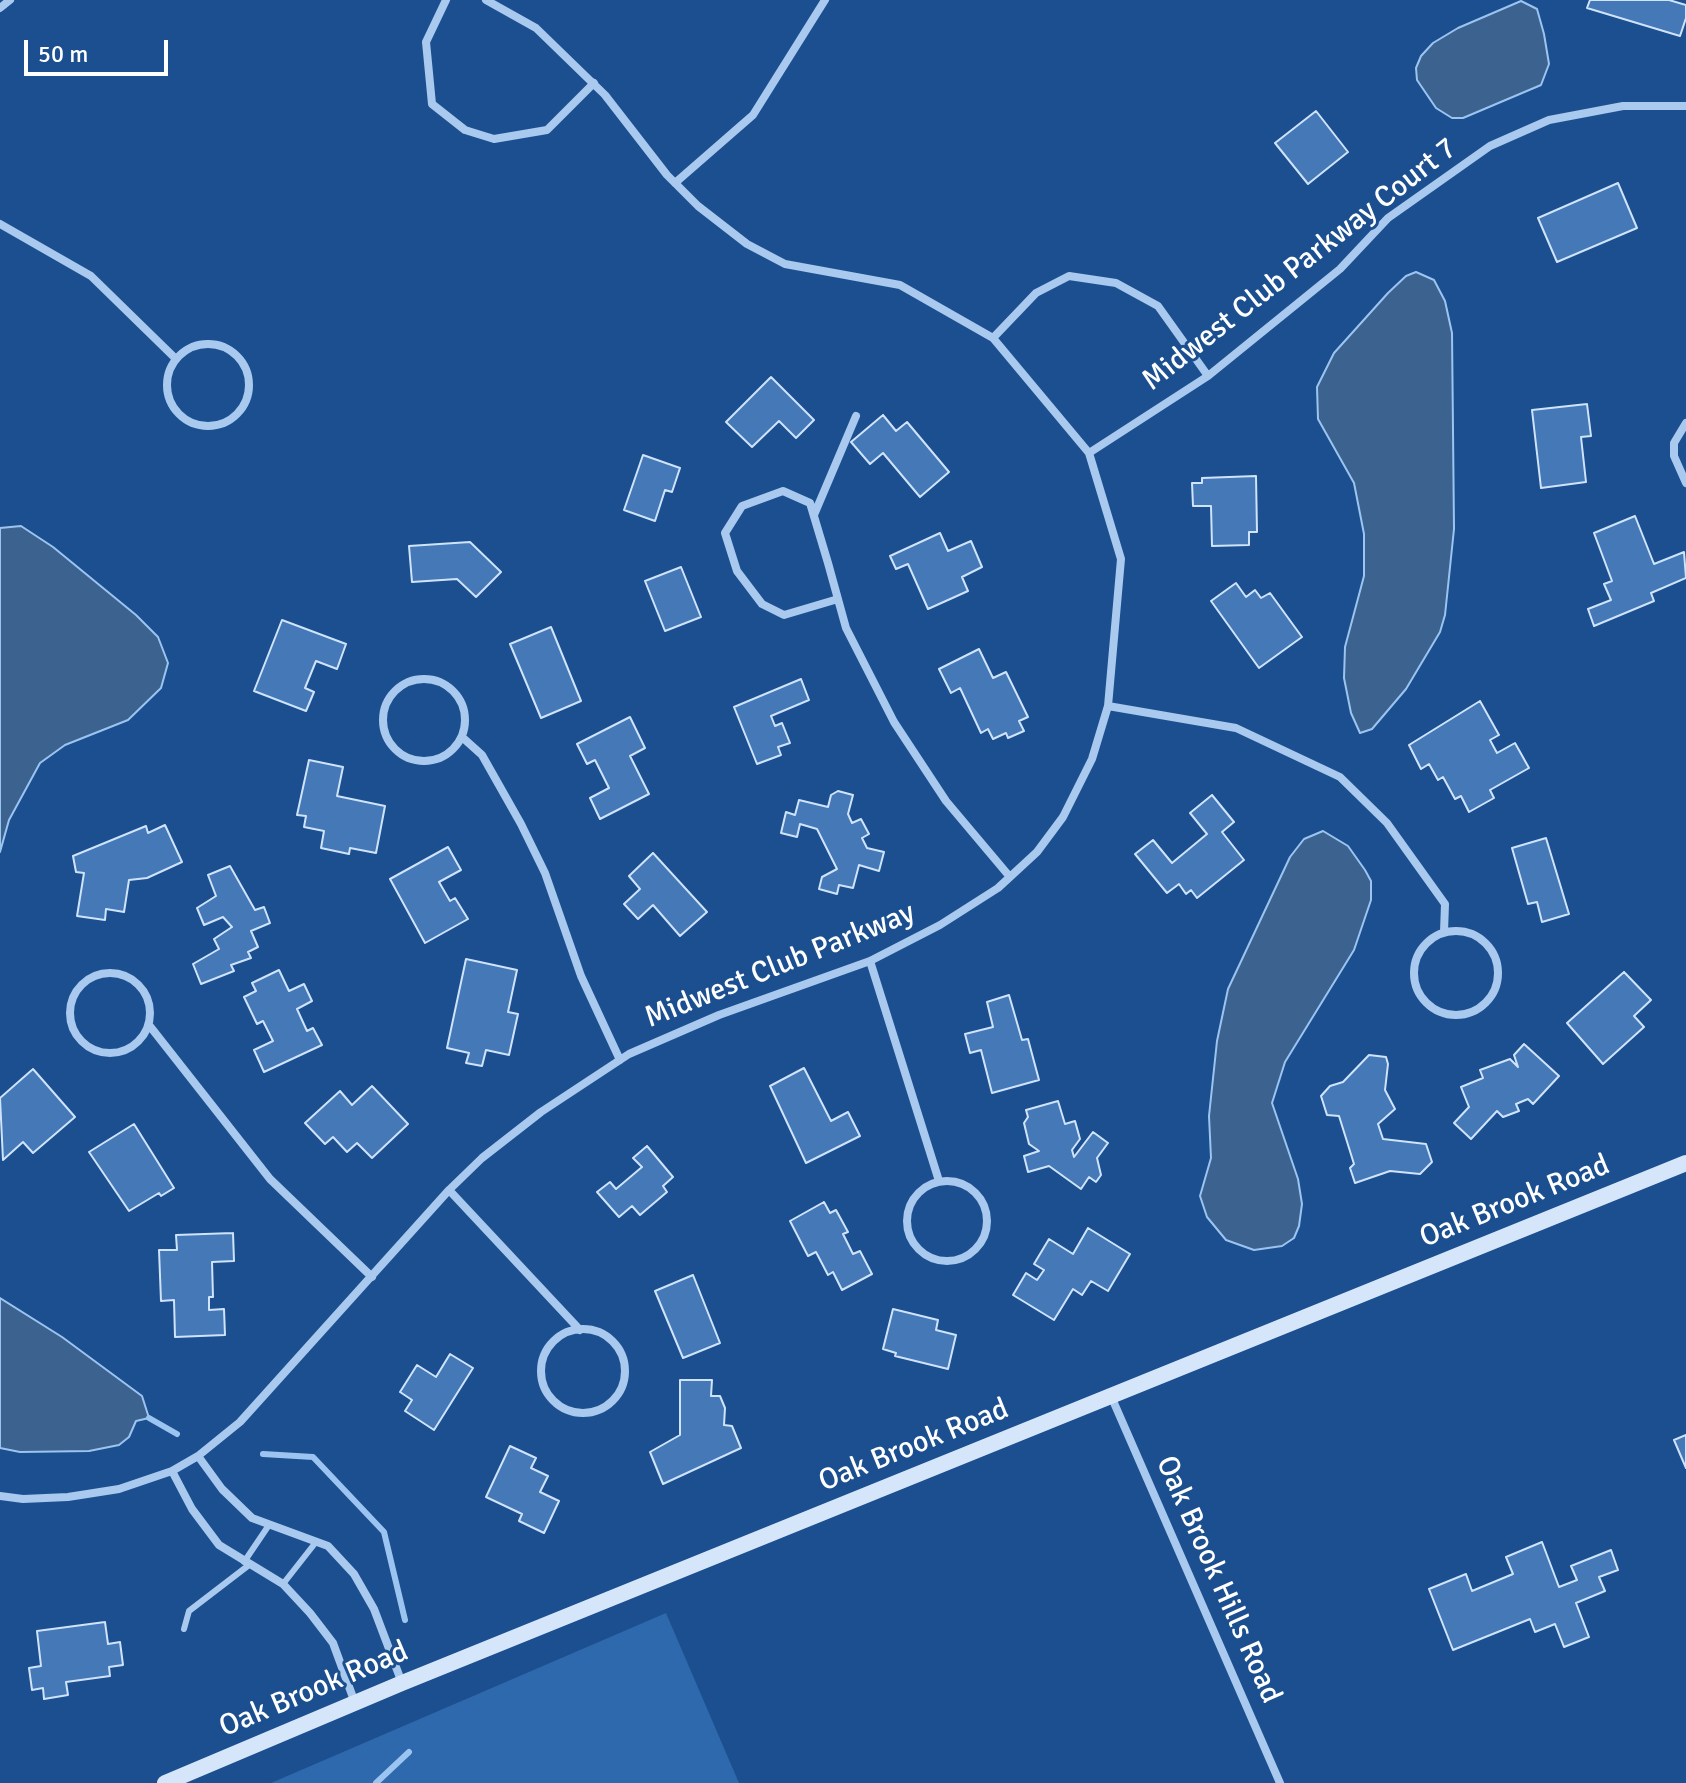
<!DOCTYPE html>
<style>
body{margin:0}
#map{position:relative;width:1686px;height:1783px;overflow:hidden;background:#1b4f8f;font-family:Signika,sans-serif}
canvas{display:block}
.scale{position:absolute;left:24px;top:40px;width:144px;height:36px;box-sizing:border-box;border:4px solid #fff;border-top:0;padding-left:10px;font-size:24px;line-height:28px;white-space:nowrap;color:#fff;-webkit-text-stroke:6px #1b4f8f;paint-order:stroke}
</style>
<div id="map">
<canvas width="1686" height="1783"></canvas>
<div class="scale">50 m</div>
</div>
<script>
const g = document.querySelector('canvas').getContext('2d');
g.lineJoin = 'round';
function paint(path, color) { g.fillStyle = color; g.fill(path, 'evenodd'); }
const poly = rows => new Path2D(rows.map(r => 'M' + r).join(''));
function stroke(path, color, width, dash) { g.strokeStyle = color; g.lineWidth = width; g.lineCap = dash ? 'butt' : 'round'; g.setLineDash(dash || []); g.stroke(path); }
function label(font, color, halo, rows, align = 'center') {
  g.font = font + ' Signika,sans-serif'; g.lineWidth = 6; g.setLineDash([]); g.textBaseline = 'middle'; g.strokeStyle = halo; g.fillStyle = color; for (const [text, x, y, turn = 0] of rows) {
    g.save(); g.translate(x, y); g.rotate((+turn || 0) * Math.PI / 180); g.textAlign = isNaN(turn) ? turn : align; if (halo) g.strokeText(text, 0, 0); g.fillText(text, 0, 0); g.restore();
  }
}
paint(poly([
 [666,1613,739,1783,271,1783]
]), '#2e69ad');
const water = poly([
 [1521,1,1537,9,1544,34,1549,64,1541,85,1463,118,1452,118,1436,108,1417,80,1416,68,1421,56,1433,43,1458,28,1521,1],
 [1416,272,1434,280,1445,301,1452,333,1454,529,1445,615,1440,632,1406,689,1372,729,1360,733,1351,713,1344,678,1345,647,1364,576,1364,534,1354,483,1318,419,1317,387,1334,353,1388,293,1406,276,1416,272],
 [21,526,53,547,136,615,158,637,168,663,161,688,128,720,65,745,40,763,9,820,0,852,0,528,21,526],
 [1323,831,1348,846,1365,870,1371,881,1371,900,1354,950,1285,1062,1272,1103,1298,1179,1302,1204,1299,1226,1294,1238,1282,1246,1254,1250,1226,1240,1207,1217,1200,1196,1211,1158,1209,1116,1217,1041,1228,989,1290,857,1304,839,1323,831],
 [0,1298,62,1337,142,1396,149,1418,136,1421,129,1437,119,1445,89,1451,20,1452,0,1448,0,1298]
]);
paint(water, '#3c6290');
stroke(water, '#9cc4f0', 2);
stroke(poly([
 [149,1418,177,1434],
 [263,1454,313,1457,384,1532,405,1620],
 [376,1783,409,1752]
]), '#9cc4f0', 6);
const building = poly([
 [1590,0,1669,0,1686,5,1686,18,1680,36,1587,8,1590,0],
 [1316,111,1348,152,1308,184,1275,143,1316,111],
 [1618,183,1637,228,1557,262,1538,218,1618,183],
 [771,377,814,420,796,438,779,421,752,447,726,422,771,377],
 [1587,404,1591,436,1581,437,1586,482,1541,488,1532,410,1587,404],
 [883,415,896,431,907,422,949,472,920,497,883,453,870,464,851,442,883,415],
 [643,455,680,468,672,492,665,490,655,521,624,510,643,455],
 [1256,476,1257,532,1249,532,1249,545,1212,546,1211,506,1193,506,1192,483,1202,483,1202,478,1256,476],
 [1635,516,1654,564,1684,552,1686,578,1651,593,1654,601,1594,626,1588,609,1611,600,1604,584,1612,581,1594,533,1635,516],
 [940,533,948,551,971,541,982,567,962,577,968,591,928,609,908,564,896,569,890,556,940,533],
 [470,542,501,572,476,597,457,579,412,582,409,546,470,542],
 [681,567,701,617,665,631,645,581,681,567],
 [1236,583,1246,597,1255,590,1261,598,1270,593,1302,637,1259,668,1211,601,1236,583],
 [282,620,346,644,337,669,316,661,305,688,314,692,306,711,254,691,282,620],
 [551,627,581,701,541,718,510,644,551,627],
 [979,649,993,678,1006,672,1028,717,1019,721,1024,731,1008,738,1006,733,993,739,988,729,981,733,960,688,951,693,939,669,979,649],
 [801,679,809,700,771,716,775,726,782,723,790,743,778,747,781,755,757,764,734,707,801,679],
 [1480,701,1499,735,1490,740,1497,753,1515,743,1529,768,1490,790,1494,798,1469,812,1461,796,1455,799,1443,777,1438,780,1429,764,1421,769,1409,745,1480,701],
 [630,717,645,748,630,756,649,794,600,819,590,798,609,788,595,760,587,764,577,744,630,717],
 [309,760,343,767,337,796,385,806,376,853,350,848,349,854,321,848,324,831,304,827,306,816,297,815,309,760],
 [838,791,853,795,848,814,852,823,861,819,869,834,862,838,867,848,884,852,879,871,859,865,853,888,839,885,837,894,819,889,822,877,837,869,817,829,800,824,797,837,781,833,786,812,795,815,799,800,828,807,831,795,838,791],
 [1212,795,1234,822,1222,832,1244,860,1197,898,1191,890,1186,894,1179,884,1167,893,1135,854,1153,840,1172,863,1207,834,1190,813,1212,795],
 [165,825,182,862,147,878,129,880,124,912,106,909,105,920,77,916,84,873,76,872,73,856,146,826,148,833,165,825],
 [1546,838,1569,914,1542,922,1537,902,1528,904,1512,848,1546,838],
 [448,847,461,870,439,882,450,901,455,898,468,919,425,943,390,879,448,847],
 [653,853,707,912,680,936,653,905,638,919,624,904,640,889,629,876,653,853],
 [230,866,255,910,264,907,270,923,251,931,258,947,248,952,251,958,231,965,234,971,201,984,193,964,219,949,214,939,232,927,223,917,204,925,197,908,216,896,208,875,230,866],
 [466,959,517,970,508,1012,518,1014,509,1055,486,1050,482,1066,466,1063,469,1053,447,1048,466,959],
 [279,970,289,991,304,984,312,1001,297,1009,307,1031,313,1028,322,1045,264,1072,254,1050,273,1041,263,1021,257,1024,244,997,256,991,252,983,279,970],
 [1624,972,1651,1000,1634,1016,1644,1027,1603,1064,1567,1023,1624,972],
 [1009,995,1022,1040,1028,1039,1039,1080,992,1093,981,1050,970,1053,965,1034,993,1027,987,1002,1009,995],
 [1524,1044,1559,1076,1533,1104,1528,1099,1516,1104,1519,1111,1503,1117,1497,1111,1471,1139,1454,1123,1469,1107,1461,1087,1483,1078,1480,1070,1510,1059,1518,1067,1514,1055,1524,1044],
 [1369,1055,1386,1057,1388,1064,1385,1090,1395,1109,1378,1124,1383,1139,1426,1144,1432,1162,1420,1174,1390,1171,1355,1183,1350,1168,1354,1164,1339,1116,1327,1115,1321,1096,1330,1086,1343,1082,1369,1055],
 [804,1068,831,1121,848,1112,860,1136,806,1163,770,1086,804,1068],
 [33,1069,75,1117,33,1153,23,1142,3,1160,0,1098,33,1069],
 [372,1086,408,1124,372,1158,357,1143,347,1152,333,1137,325,1144,305,1123,340,1091,352,1105,372,1086],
 [1058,1101,1065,1124,1075,1121,1080,1139,1072,1150,1074,1157,1093,1132,1108,1143,1097,1158,1101,1175,1096,1182,1089,1177,1081,1189,1049,1166,1028,1172,1024,1156,1039,1151,1029,1144,1024,1123,1028,1117,1026,1110,1058,1101],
 [134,1124,174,1188,161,1196,159,1193,129,1211,89,1152,134,1124],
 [647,1146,673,1177,663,1186,667,1192,640,1215,632,1206,619,1217,597,1192,610,1182,616,1189,642,1167,633,1158,647,1146],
 [824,1202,830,1213,836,1210,848,1232,843,1234,853,1254,860,1251,872,1274,842,1290,833,1272,828,1275,816,1252,808,1256,790,1221,824,1202],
 [1088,1228,1130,1254,1108,1291,1091,1281,1082,1295,1073,1289,1054,1320,1013,1295,1026,1273,1037,1280,1044,1270,1034,1264,1049,1239,1073,1254,1088,1228],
 [233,1233,234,1261,212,1262,213,1297,209,1297,209,1310,224,1309,225,1335,175,1337,174,1300,161,1301,159,1250,177,1250,176,1235,233,1233],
 [693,1275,720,1343,683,1358,655,1291,693,1275],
 [893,1309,938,1320,936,1330,956,1335,948,1369,895,1356,896,1353,883,1349,893,1309],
 [450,1354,473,1368,434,1430,405,1411,412,1400,400,1392,417,1365,436,1377,450,1354],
 [680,1380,712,1380,711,1396,720,1396,725,1408,724,1425,732,1426,741,1448,663,1484,650,1452,680,1435,680,1380],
 [1686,1435,1686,1468,1674,1440,1686,1435],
 [510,1446,536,1458,531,1468,548,1476,540,1492,559,1501,544,1533,519,1521,522,1514,486,1497,510,1446],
 [1542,1542,1559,1587,1577,1580,1571,1566,1611,1550,1618,1570,1599,1577,1605,1591,1576,1603,1589,1637,1564,1647,1555,1624,1535,1632,1530,1619,1453,1650,1429,1589,1466,1574,1472,1591,1513,1574,1506,1557,1542,1542],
 [105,1622,108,1644,120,1642,123,1665,109,1667,110,1676,66,1682,68,1695,44,1699,43,1688,32,1690,29,1668,41,1666,37,1631,105,1622]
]);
paint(building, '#4478b7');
stroke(building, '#cfe3fa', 2);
stroke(poly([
 [244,1562,269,1525],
 [283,1584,316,1542],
 [184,1629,189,1611,249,1565]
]), '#a9c9ee', 6);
stroke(poly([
 [446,0,426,42,432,104,465,130,494,139,547,130,594,83],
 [0,8,10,0],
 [675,183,753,115,825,0],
 [0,224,91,276,176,359],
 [993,338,1036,293,1069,276,1116,283,1158,306,1208,376],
 '167 385a41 41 0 1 1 82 0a41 41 0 1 1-82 0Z',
 [1686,423,1674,443,1674,456,1686,483],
 [1089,453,1208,376,1340,269,1388,218,1490,146,1549,120,1623,106,1686,106],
 [814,515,856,416],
 [838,599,784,615,762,604,737,571,725,533,742,506,783,491,810,503,828,563,846,628,894,722,946,801,1010,877],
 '383 720a41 41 0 1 1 82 0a41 41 0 1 1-82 0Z',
 [1108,706,1236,728,1340,777,1387,823,1445,904,1444,932],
 [462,737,482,755,521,824,545,873,581,976,620,1060],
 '1414 973a42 42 0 1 1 84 0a42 42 0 1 1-84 0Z',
 [870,961,939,1181],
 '70 1013a40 40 0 1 1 80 0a40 40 0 1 1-80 0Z',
 [149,1025,270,1179,372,1277],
 '907 1221a40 40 0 1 1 80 0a40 40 0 1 1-80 0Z',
 [449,1190,580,1330],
 '541 1371a42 42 0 1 1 84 0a42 42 0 1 1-84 0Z',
 [1111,1396,1280,1783],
 [198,1456,222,1489,252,1518,328,1546,354,1574,374,1609,402,1683],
 [172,1471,192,1509,219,1545,283,1584,310,1613,333,1643,355,1703],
 [0,1496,23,1499,68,1497,119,1489,172,1471,198,1456,240,1422,449,1190,482,1158,541,1112,629,1054,719,1015,870,961,940,925,998,888,1037,852,1063,817,1092,759,1108,706,1121,559,1089,453,993,338,900,285,785,264,747,244,698,206,667,175,605,95,536,28,486,0]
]), '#a9c9ee', 8);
stroke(poly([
 [165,1783,402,1683,1686,1163]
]), '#d6e6fa', 16);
label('30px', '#fff', '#1b4f8f', [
 ["Midwest Club Parkway Court 7",1300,265,-38],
 ["Midwest Club Parkway",780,966,-22],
 ["Oak Brook Road",1515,1202,-22],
 ["Oak Brook Road",914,1446,-22],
 ["Oak Brook Hills Road",1218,1580,66],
 ["Oak Brook Road",314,1690,-23]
]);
</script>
